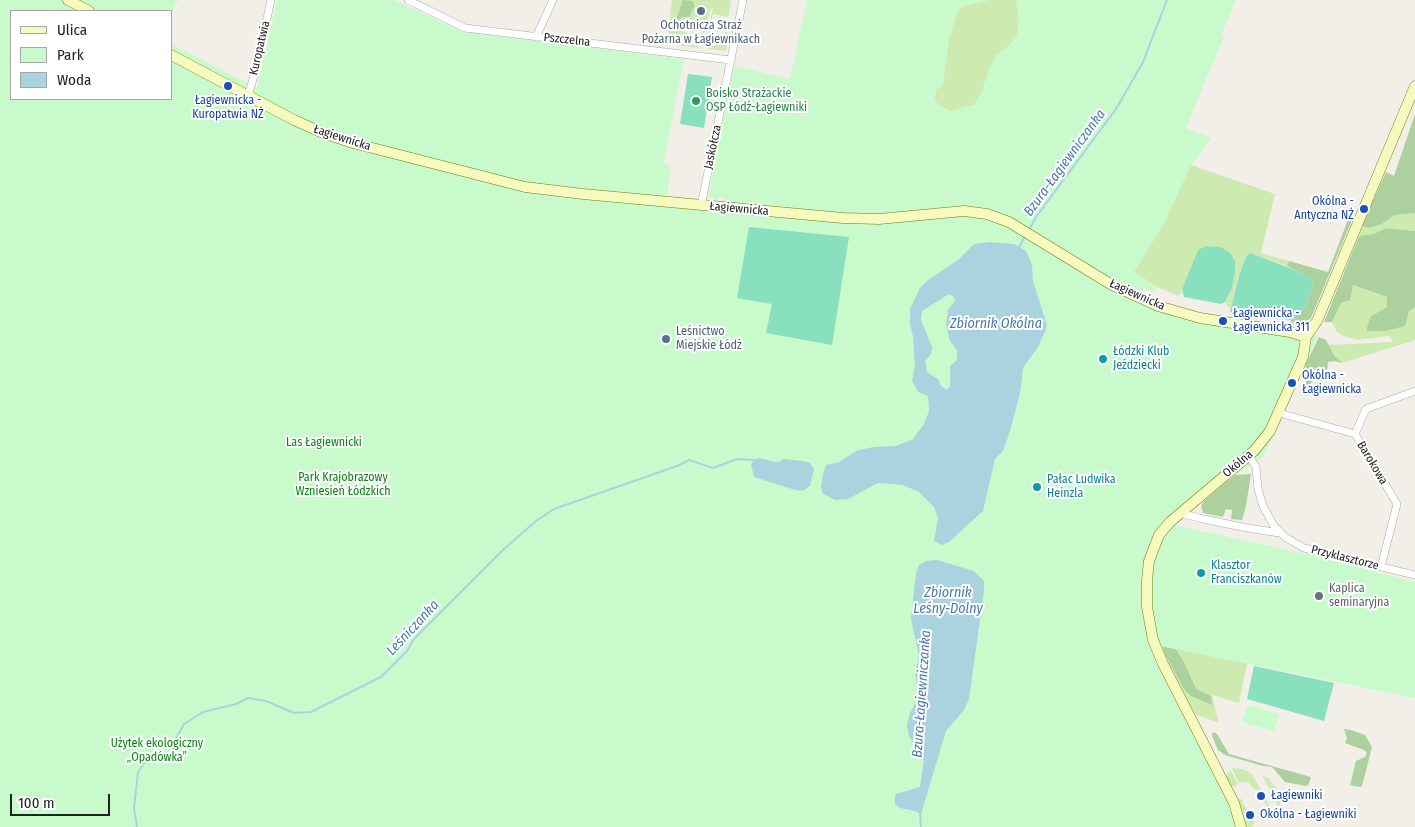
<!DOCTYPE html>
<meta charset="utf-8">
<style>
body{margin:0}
#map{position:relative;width:1415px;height:827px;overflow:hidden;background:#f2efe9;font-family:"Fira Sans Condensed",sans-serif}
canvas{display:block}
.legend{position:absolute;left:10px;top:10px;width:162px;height:90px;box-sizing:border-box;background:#fff;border:1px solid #a7a7a7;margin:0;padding:6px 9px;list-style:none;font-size:15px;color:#222}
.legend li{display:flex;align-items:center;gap:10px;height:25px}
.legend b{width:25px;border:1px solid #a7a7a7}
.scale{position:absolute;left:10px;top:794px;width:100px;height:22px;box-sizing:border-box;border:2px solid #222;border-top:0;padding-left:6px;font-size:15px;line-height:18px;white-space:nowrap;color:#222;-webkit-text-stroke:4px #fff;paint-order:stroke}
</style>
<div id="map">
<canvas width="1415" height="827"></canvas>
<ul class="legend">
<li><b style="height:6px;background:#f7fabf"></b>Ulica</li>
<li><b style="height:14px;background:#c8facc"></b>Park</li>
<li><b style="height:14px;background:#aad3df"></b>Woda</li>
</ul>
<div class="scale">100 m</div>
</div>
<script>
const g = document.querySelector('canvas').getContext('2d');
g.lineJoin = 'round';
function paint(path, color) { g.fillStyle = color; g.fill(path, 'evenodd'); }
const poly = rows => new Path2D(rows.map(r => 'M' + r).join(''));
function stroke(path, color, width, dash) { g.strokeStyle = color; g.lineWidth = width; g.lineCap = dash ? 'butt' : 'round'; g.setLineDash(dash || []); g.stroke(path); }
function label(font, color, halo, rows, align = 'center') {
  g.font = font + ' "Fira Sans Condensed",sans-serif'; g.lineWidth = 4; g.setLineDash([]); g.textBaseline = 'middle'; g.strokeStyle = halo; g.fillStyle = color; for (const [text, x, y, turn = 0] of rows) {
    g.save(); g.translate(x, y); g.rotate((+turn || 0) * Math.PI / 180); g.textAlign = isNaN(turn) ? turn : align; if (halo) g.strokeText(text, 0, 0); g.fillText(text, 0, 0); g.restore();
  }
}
paint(poly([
 [672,0,729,0,731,2,728,17,713,14,709,28,713,8,711,9,703,34,702,33,703,24,683,20,682,26,678,26,677,30,687,33,687,37,677,36,676,42,698,46,700,48,667,44],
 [988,0,1016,0,1017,1,1019,21,1017,36,989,70,982,92,974,105,951,111,941,107,934,100,936,90,943,84,949,38,958,9,966,5],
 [1236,0,1221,35,1224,36,1185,129,1211,138,1191,165,1275,194,1261,253,1289,261,1287,266,1250,253,1246,258,1238,276,1231,308,1228,307,1225,302,1232,288,1235,272,1221,247,1206,246,1198,251,1179,296,1157,287,1128,268,1150,202],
 [725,32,730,33,726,51,708,49,709,44,722,45],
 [1415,213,1415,231,1386,228,1374,235,1359,236,1362,226,1369,228,1382,224,1395,215],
 [1353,285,1387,297,1387,307,1371,316,1409,311,1415,307,1415,340,1342,363,1338,360,1328,345,1391,342,1393,340,1389,336,1357,340,1343,336,1337,332,1332,322,1341,303],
 [1158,633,1247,663,1239,703,1212,695,1219,723,1197,715,1194,712,1165,655],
 [1232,768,1243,769,1252,774,1268,803,1271,810,1270,813,1257,789,1255,790,1248,782,1239,783],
 [1230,770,1238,784,1234,787,1230,785,1225,777],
 [1262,775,1268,778,1275,787,1280,800,1279,808],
 [1237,798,1243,800,1242,802,1248,811,1246,813,1249,817,1250,816,1252,821,1254,820,1255,823,1252,827,1245,827]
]), '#cdebb0');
paint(poly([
 [683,0,692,1,694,3,694,7,689,17,682,17,678,20,677,17],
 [1415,114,1415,213,1395,215,1382,224,1369,228,1362,226,1386,172,1394,176],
 [1349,217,1353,218,1311,318,1304,324,1298,326,1290,324,1291,320,1299,314,1305,307,1314,283,1308,276,1287,266,1289,261,1328,272],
 [1386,228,1415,231,1415,307,1409,311,1405,326,1385,331,1366,331,1371,316,1387,307,1387,297,1353,285,1350,300,1341,303,1332,322,1324,322,1359,236,1374,234],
 [1319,337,1326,340,1334,355,1342,363,1334,361,1328,362,1327,373,1325,376,1316,376,1310,384,1309,391,1306,384,1306,364],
 [1251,474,1246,506,1242,520,1231,519,1232,510,1226,509,1223,517,1203,513,1201,506,1204,501,1235,475],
 [1159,633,1171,642,1184,662,1196,689,1211,696,1212,705,1191,696,1184,689,1165,654],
 [1344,729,1351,730,1365,735,1372,747,1362,786,1360,787,1350,785,1356,761,1365,757,1367,753,1364,750,1345,743,1347,738],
 [1213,732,1217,734,1229,754,1311,777,1309,784,1306,786,1285,782,1272,767,1263,766,1225,755,1218,750,1212,736]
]), '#add19e');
paint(poly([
 [0,0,178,0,171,13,171,11,11,11,11,99,171,99,171,44,257,88,277,0,394,0,464,32,684,59,664,162,671,167,667,197,729,203,729,202,725,201,724,198,718,197,718,201,708,196,734,66,790,79,807,0,988,0,966,5,958,9,949,38,943,84,936,90,934,100,941,107,951,111,974,105,982,92,989,70,996,55,1011,44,1017,36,1019,21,1016,0,1236,0,1221,35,1224,36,1185,129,1211,138,1191,165,1165,222,1134,272,1157,287,1157,290,1152,291,1145,288,1140,293,1163,312,1318,336,1263,457,1172,516,1169,524,1315,556,1415,582,1415,698,1150,644,1157,666,1232,811,1232,818,1237,827,0,827],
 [1248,705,1279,714,1274,731,1242,722]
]), '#c8facc');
paint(poly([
 [688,74,712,77,704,128,680,124],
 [749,227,849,237,832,345,766,333,772,304,737,298],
 [1206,246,1221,247,1230,253,1235,261,1235,272,1232,288,1225,302,1221,304,1184,297,1182,289,1198,250],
 [1250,253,1295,270,1308,276,1314,283,1305,307,1299,314,1291,320,1230,312,1239,275,1246,257],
 [1254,666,1334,683,1324,721,1247,699]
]), '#88e0be');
paint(poly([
 [990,242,1014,244,1026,251,1032,265,1033,281,1047,325,1046,329,1038,347,1023,368,1020,393,1010,431,1003,451,995,459,983,511,949,542,942,545,934,541,938,518,934,507,919,492,903,485,878,483,848,499,835,500,823,494,821,487,823,474,826,465,839,462,858,450,874,447,896,446,913,439,924,424,929,411,928,396,918,392,912,381,915,364,913,336,910,324,910,309,920,288,928,280,958,260,974,244],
 [949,294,954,297,955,301,948,310,946,325,950,341,957,350,957,360,950,366,950,386,947,390,940,385,939,380,927,372,925,361,931,354,932,347,921,320,922,311],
 [760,458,774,462,779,462,783,459,803,461,810,463,814,469,810,486,803,491,792,489,754,477,751,464,755,459],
 [937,560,974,571,984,581,984,591,969,699,964,710,946,731,921,814,915,811,900,808,895,804,895,796,896,794,920,787,924,761,909,736,907,725,910,713,919,696,915,673,919,656,911,619,916,573,919,565,926,561]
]), '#aad3df');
stroke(poly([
 [1029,230,1036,217,1116,109,1143,62,1167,0],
 [1019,248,1025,236],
 [920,812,921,827],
 [137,827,134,808,138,772,149,756,174,742,184,724,203,712,236,704,248,698,266,701,294,713,311,712,381,677,407,651,414,639,504,549,536,521,554,509,677,466,689,460,713,468,737,459,754,460]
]), '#aad3df', 2);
const street = poly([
 [408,0,465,28,731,60],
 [536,37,553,0],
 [248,96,256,69,271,0],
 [701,206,743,0],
 [1279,413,1355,434,1397,504,1381,567],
 [1355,434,1366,409,1415,391],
 [1249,456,1256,467,1258,489,1263,506,1274,526,1285,537,1304,548,1415,575],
 [1180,513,1199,518,1242,527,1279,533]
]);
const secondary = poly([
 [68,0,89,11],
 [171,55,294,120,323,133,353,143,525,187,583,194,843,218,879,219,964,211,987,214,1009,222,1112,285,1158,306,1200,318,1290,332,1306,337],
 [1241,827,1234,803,1163,664,1153,640,1147,607,1147,580,1149,561,1159,535,1170,522,1254,451,1270,431,1303,357,1306,337,1317,321,1415,86]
]);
stroke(street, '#a9a9a9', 8);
stroke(secondary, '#707d05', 11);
stroke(street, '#fff', 7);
stroke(secondary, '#f7fabf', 10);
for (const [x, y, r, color] of [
 [701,11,5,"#5c6f8a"],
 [228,86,5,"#1a4fb4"],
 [696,101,5,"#2e9e5b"],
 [1364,209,5,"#1a4fb4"],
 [1223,321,5,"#1a4fb4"],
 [666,339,5,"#5c6f8a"],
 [1103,359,5,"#0f9aa8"],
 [1292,383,5,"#1a4fb4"],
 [1037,487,5,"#0f9aa8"],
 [1201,573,5,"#0f9aa8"],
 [1319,596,5,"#6b7280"],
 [1261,796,5,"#1a4fb4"],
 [1250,815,5,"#1a4fb4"]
]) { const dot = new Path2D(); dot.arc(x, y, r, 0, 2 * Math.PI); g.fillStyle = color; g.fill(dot); stroke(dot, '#fff', 2); }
label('12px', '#4e5e75', '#fff', [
 ["Ochotnicza Straż",701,26],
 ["Pożarna w Łagiewnikach",701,40],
 ["Leśnictwo",676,332,"left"],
 ["Miejskie Łódź",676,346,"left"]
]);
label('12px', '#222', '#fff', [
 ["Pszczelna",567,40,6],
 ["Kuropatwia",260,48,-77],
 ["Łagiewnicka",342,138,18],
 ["Jaskółcza",713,147,-78],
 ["Łagiewnicka",739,209,5],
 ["Łagiewnicka",1137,295,24],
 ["Barokowa",1372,463,59],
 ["Okólna",1238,464,-40],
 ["Przyklasztorze",1345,558,14]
]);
label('12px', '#27864d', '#fff', [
 ["Boisko Strażackie",706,94],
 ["OSP Łódź-Łagiewniki",706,108]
], 'left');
label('12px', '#164399', '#fff', [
 ["Łagiewnicka -",228,101,"center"],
 ["Kuropatwia NŻ",228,115,"center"],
 ["Okólna -",1354,202,"right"],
 ["Antyczna NŻ",1354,216,"right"],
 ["Łagiewnicka -",1233,314],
 ["Łagiewnicka 311",1233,328],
 ["Okólna -",1302,376],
 ["Łagiewnicka",1302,390],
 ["Łagiewniki",1271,796],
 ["Okólna - Łagiewniki",1260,815]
], 'left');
label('12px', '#0d838f', '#fff', [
 ["Łódzki Klub",1113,352],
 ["Jeździecki",1113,366],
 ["Pałac Ludwika",1047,480],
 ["Heinzla",1047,494],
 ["Klasztor",1211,566],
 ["Franciszkanów",1211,580]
], 'left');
label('12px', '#0c8416', '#fff', [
 ["Las Łagiewnicki",324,443],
 ["Park Krajobrazowy",343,478],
 ["Wzniesień Łódzkich",343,492],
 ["Użytek ekologiczny",157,744],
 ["„Opadówka”",157,758]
]);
label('12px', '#5b616d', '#fff', [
 ["Kaplica",1329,589],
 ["seminaryjna",1329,603]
], 'left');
label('italic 14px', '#4a7aab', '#fff', [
 ["Bzura-Łagiewniczanka",1065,163,-54],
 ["Zbiornik Okólna",996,324],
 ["Zbiornik",948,593],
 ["Leśny-Dolny",948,609],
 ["Leśniczanka",413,628,-47],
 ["Bzura-Łagiewniczanka",922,694,-86]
]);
</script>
